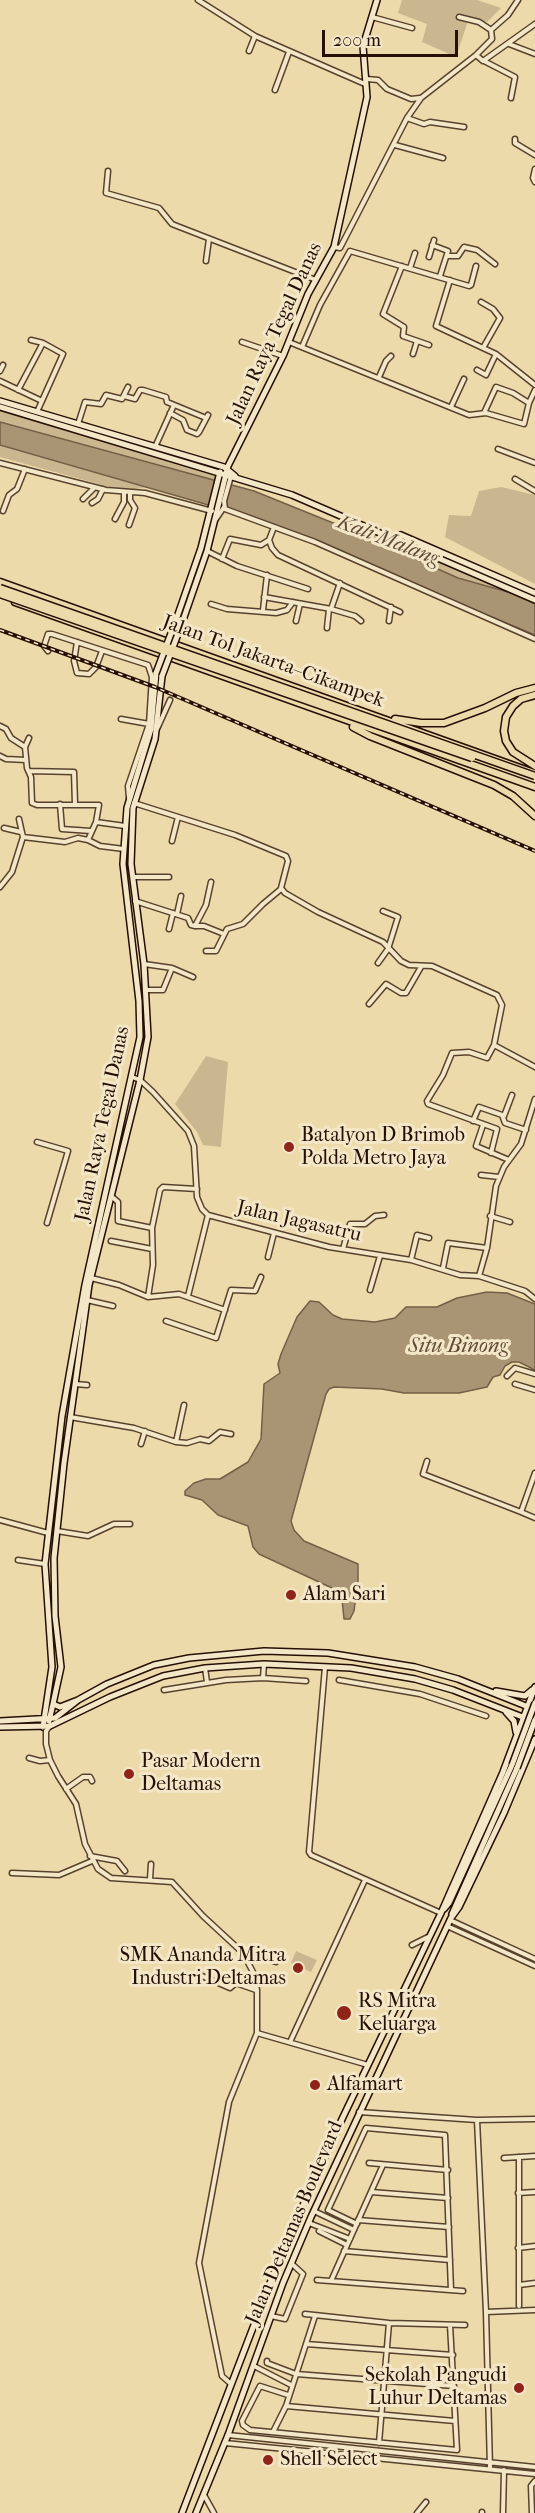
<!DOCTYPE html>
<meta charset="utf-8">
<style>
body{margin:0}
#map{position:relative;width:535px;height:2513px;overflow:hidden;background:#ecdaab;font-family:"IM FELL French Canon",serif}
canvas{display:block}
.scale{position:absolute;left:322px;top:30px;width:136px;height:27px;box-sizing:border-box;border:3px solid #260f05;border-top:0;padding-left:8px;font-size:18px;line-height:21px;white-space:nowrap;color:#260f05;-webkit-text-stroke:4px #f3e7c8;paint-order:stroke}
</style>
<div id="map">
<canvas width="535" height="2513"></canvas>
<div class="scale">200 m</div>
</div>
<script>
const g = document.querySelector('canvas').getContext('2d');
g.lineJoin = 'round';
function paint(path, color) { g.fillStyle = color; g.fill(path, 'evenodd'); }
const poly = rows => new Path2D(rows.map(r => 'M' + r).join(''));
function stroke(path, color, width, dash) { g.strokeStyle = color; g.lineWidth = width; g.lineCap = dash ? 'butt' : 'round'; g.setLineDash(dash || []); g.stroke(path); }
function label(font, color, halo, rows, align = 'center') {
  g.font = font + ' "IM FELL French Canon",serif'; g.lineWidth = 6; g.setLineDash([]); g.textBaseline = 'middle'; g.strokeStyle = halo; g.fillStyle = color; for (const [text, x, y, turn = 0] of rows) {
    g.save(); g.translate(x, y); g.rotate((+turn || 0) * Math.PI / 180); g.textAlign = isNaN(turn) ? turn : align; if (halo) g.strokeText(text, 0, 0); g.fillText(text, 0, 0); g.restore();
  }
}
paint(poly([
 [402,0,477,0,501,8,487,22,469,18,456,57,422,42,427,24,398,13],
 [0,401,199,460,199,465,220,473,217,481,0,422],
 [0,445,148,487,124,491,0,457],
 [501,487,535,495,535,584,445,537,449,515,471,516,479,491],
 [345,517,535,602,501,589,458,578,340,526],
 [206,1056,228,1062,221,1147,203,1145,197,1132,175,1104],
 [296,1951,317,1960,311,1972,291,1963]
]), '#cab78f');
const water = poly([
 [0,422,254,491,348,529,458,578,526,597,535,602,535,635,314,542,243,515,0,445,0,422],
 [487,1292,507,1293,535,1304,535,1370,519,1362,512,1362,505,1366,500,1375,493,1377,487,1387,459,1393,404,1393,382,1389,334,1387,329,1389,326,1394,291,1521,294,1530,304,1541,358,1564,358,1581,354,1611,350,1619,344,1619,342,1599,334,1589,259,1554,253,1547,248,1526,218,1515,202,1500,185,1495,185,1491,194,1483,206,1479,220,1479,248,1462,261,1439,264,1384,280,1373,278,1364,281,1354,297,1317,310,1301,319,1302,333,1315,342,1319,375,1322,395,1318,406,1307,437,1307,457,1298,487,1292]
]);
paint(water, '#a99573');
stroke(water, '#755f47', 1.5);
const street = poly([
 [198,0,255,36,365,84],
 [372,17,412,28],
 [459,17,479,22,491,30,492,39,476,55],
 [491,30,508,15,518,0],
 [509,44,535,54],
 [249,51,255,36],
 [484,61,515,77,511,98],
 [367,79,378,80,387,89,411,99,420,98],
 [275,90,289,52],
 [407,118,424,124,430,122,464,127],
 [515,139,515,143,535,155],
 [395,145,443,158],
 [535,169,533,178,535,182],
 [108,171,106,193,159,208,172,224,177,226,316,280],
 [432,245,448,251,440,276],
 [334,247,340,248,407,118,421,98,476,55,483,61,535,24],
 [447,256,458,256,464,247,477,250,495,264],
 [429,257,434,240],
 [206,261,209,239],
 [402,266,383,314,404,327,403,336,429,345],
 [410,268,415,253],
 [450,280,436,326,483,348],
 [481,302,493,309,500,318,483,348,496,354,535,385],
 [31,340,43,343,63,354,37,412],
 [242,342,283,356],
 [289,342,469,415,486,413,524,424,529,403],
 [302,347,320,305,350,251,469,286,471,285,476,266],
 [413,354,417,341],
 [477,370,486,375,496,354],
 [0,371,3,365],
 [379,377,386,361,391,356],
 [0,381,42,401],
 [18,390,43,343],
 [124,396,135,399,140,390,143,390,166,397,167,402,206,418],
 [451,407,464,379],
 [170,413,183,420,187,430,197,434,199,432,208,415],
 [484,413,496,387,513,393,529,403,535,390],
 [78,424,85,402,101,404,106,395,122,399,128,387],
 [155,447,174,405],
 [498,449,535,463],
 [0,463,106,490,145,493,212,511],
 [231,476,224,501,225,509,315,542,535,639],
 [515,479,535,491],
 [83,499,94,488],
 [92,503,98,499,103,489],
 [3,511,9,495,17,489,25,469],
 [115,519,124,502,124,493],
 [216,519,224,507],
 [129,525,135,508,130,500,130,493],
 [269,540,272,548,278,555,400,612],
 [207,551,237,566,308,589],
 [222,559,230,539,261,545,269,540,274,527],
 [264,597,331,609,355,616,361,621],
 [211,604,227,609,276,613,287,610,293,602],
 [331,609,340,583],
 [263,610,267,575],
 [296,621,300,604],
 [389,621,391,607],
 [327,628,329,609],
 [77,642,74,661,77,673,89,674,96,667,102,651],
 [48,651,44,646,48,634,52,634,148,665,152,677,149,724],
 [121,719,149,724,128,786,129,798],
 [0,726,6,729,11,738,25,747,27,768,31,777,32,803,37,805,99,805,96,822,88,840],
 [157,729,170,700],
 [25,747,29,738],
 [0,756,6,759,26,760],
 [29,771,74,772,75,804],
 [134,803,235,835,286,856,288,861,281,888,285,893,318,912,383,942,401,961,409,965,432,966,497,995,502,1005,494,1045,535,1067],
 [60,804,62,829,91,831],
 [19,819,23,837],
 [96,822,125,826],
 [4,828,21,832],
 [172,841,178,817],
 [133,877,169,877],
 [0,887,12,872,23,837,65,842,78,838,88,840,100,846,124,849],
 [135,901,188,918,191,925,195,926,204,926,224,934],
 [177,914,181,896],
 [195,926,206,905,211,882],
 [169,929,173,913],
 [206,951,216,951,227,929,243,924,263,904,281,889],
 [378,963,388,949,398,917,383,911],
 [144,964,172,968,193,977],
 [146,990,163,990,172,968],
 [369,1004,386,984,401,993,406,993,421,967],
 [132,1077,140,1080,153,1092,188,1131,194,1146,197,1197,202,1209,208,1215,329,1247,411,1260,460,1275,479,1276,525,1291,535,1299],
 [504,1116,512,1095],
 [473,1121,479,1107,502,1115,505,1123,526,1130],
 [483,1125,476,1146,509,1160],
 [37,1142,68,1151,47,1223],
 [491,1153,497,1129,428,1104,427,1101,443,1075,452,1053,469,1052,487,1058,494,1045],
 [481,1175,499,1177],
 [111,1196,118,1202,118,1221,152,1228],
 [490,1216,510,1222],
 [111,1241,152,1249],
 [343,1249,350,1224,365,1224,375,1216,384,1215],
 [268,1257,274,1233],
 [411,1260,417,1235,429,1238],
 [443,1268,448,1243,487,1248],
 [479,1276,487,1248,496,1186,504,1167,521,1144,535,1099],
 [91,1278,119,1285,148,1297,179,1294,225,1310],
 [370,1290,380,1256],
 [188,1296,208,1215],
 [148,1297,153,1265,152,1228,160,1190,163,1187,197,1189],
 [87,1300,113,1306],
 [166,1321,216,1338,231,1290,255,1291,261,1277],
 [507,1376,515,1368,535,1374],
 [75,1384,87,1385],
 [515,1384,535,1390],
 [70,1417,134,1428,176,1442,187,1443,200,1439,209,1441,220,1432,231,1434],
 [176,1442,184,1405],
 [141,1444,145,1431],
 [427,1461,423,1474,521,1512,535,1473],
 [521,1512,535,1518],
 [0,1520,48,1533],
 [57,1531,88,1536,114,1524,130,1524],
 [18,1560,45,1564],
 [325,1667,309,1852,311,1855,441,1913],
 [205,1668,207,1682],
 [263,1678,264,1664],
 [339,1680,420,1694,486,1716],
 [164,1690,226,1680,263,1678,306,1681],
 [49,1727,46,1731,46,1744,50,1760,58,1776,76,1804,85,1844,98,1869,111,1878,172,1882,203,1916,243,1953,254,1974,257,1990,257,2033,229,2102,199,2263,222,2376,231,2384],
 [29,1758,40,1761,50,1760],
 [66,1789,83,1777,90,1777,92,1781],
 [90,1856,117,1861,125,1871],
 [12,1873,59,1875,92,1861],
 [150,1879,151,1864],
 [450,1920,535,1959],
 [447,1926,535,1966],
 [412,1945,428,1937],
 [243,1953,255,1954,276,1962],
 [202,1976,230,1988,236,1983,256,1990],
 [257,2033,368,2065],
 [290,2042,365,1880],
 [359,2112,477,2120,535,2119],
 [477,2120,486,2312,490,2468],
 [519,2157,519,2306],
 [504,2158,535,2156],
 [369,2163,448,2170],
 [371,2192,448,2198],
 [518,2193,535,2192],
 [314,2211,354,2230],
 [358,2220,449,2227],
 [309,2223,350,2239],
 [357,2224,328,2210,366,2128,445,2135,451,2290],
 [319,2231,347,2245],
 [518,2248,535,2246],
 [344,2251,450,2260],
 [317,2280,463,2291],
 [331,2281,383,2165],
 [519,2285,535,2283],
 [486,2312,535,2310],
 [305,2314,389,2323,465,2325],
 [271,2316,285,2319,303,2274,292,2264],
 [306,2344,453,2355],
 [267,2361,267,2363,296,2374,454,2386],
 [254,2366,291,2385],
 [288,2395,260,2386,242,2421,243,2425,250,2430,457,2450,450,2325],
 [286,2406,455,2421],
 [273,2432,286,2406,315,2316],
 [228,2435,535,2467],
 [225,2443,535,2474],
 [379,2443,389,2323],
 [204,2495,214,2513],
 [417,2513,426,2502],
 [482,2513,482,2512],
 [503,2513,504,2470],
 [532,2513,531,2486,535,2481]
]);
const secondary = poly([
 [0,401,224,467,235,476],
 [0,407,292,495,535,600],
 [399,540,401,535,535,593],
 [175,623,201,548,220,472],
 [181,626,207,551,228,466,283,356,308,294,334,247,367,97,363,46,377,0],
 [496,1691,525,1696,532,1690],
 [78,1700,60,1707,53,1704,61,1667,55,1616,54,1558,64,1463,89,1285,140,1080,148,1037,144,964,131,864,133,808,155,739,162,676],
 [506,1712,514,1721,516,1732],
 [0,1721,55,1718,78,1700,107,1684,154,1665,189,1658,264,1651,328,1653,415,1667,458,1679,531,1708],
 [49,1721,53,1704],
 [0,1727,50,1726,110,1697,163,1676,205,1668,264,1664,351,1668,415,1679,453,1690,525,1718],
 [43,1727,52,1667,45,1564,62,1416,85,1285,140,1037,139,1001,123,864,127,808,151,729,156,673],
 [444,1909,449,1903,512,1765],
 [452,1914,517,1768],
 [182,2513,272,2278,300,2212,343,2117,441,1913,503,1772,535,1687],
 [196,2513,228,2435,283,2283,311,2217,451,1918,459,1907,504,1813,535,1739]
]);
const highway = poly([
 [0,582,534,773],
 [15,602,535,787],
 [535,695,521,699,513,706,506,717,504,731,506,741,513,752,535,766],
 [395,719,421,723,444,723,485,708,516,693,535,688],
 [353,727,370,736,494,785,513,796,535,816]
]);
stroke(street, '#58422e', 7);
stroke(secondary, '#260f05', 8);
stroke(highway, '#260f05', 9);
stroke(street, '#f3e7c8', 4);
stroke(secondary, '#f3e7c8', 5);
stroke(highway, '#ecdaab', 6);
const rail = poly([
 [0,630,155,687,535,851]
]);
stroke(rail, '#260f05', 4);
stroke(rail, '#f3e7c8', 1.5, [4.5]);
const secondaryBridge = poly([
 [156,673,175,623],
 [162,676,181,626],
 [512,1765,535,1703],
 [517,1768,535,1720]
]);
const highwayBridge = poly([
 [0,588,535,776],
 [0,594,472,758]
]);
stroke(secondaryBridge, '#260f05', 8, []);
stroke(highwayBridge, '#260f05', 9, []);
stroke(secondaryBridge, '#f3e7c8', 5);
stroke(highwayBridge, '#ecdaab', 6);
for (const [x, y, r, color] of [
 [289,1147,6,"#8f2418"],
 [291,1595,6,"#8f2418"],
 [129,1774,6,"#8f2418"],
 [298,1968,6,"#8f2418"],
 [344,2013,8,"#8f2418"],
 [315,2085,6,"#8f2418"],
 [519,2388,6,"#8f2418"],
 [268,2460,6,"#8f2418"]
]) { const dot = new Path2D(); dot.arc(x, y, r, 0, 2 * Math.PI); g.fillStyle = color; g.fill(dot); stroke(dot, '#f3e7c8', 2); }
label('20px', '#260f05', '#f3e7c8', [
 ["Jalan Raya Tegal Danas",275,334,-65],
 ["Jalan Tol Jakarta–Cikampek",273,662,20],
 ["Jalan Raya Tegal Danas",103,1124,-78],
 ["Jalan Jagasatru",299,1222,13],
 ["Jalan Deltamas Boulevard",295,2223,-67]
]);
label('20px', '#260f05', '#f3e7c8', [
 ["Batalyon D Brimob",301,1136],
 ["Polda Metro Jaya",301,1159],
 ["Alam Sari",303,1595],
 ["Pasar Modern",141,1762],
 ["Deltamas",141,1785],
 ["SMK Ananda Mitra",286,1956,"right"],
 ["Industri Deltamas",286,1979,"right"],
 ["RS Mitra",358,2002],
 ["Keluarga",358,2025],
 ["Alfamart",327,2085],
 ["Sekolah Pangudi",507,2376,"right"],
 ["Luhur Deltamas",507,2399,"right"],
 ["Shell Select",280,2460]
], 'left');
label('italic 21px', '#614b36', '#f3e7c8', [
 ["Kali Malang",388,541,21],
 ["Situ Binong",458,1347]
]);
</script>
